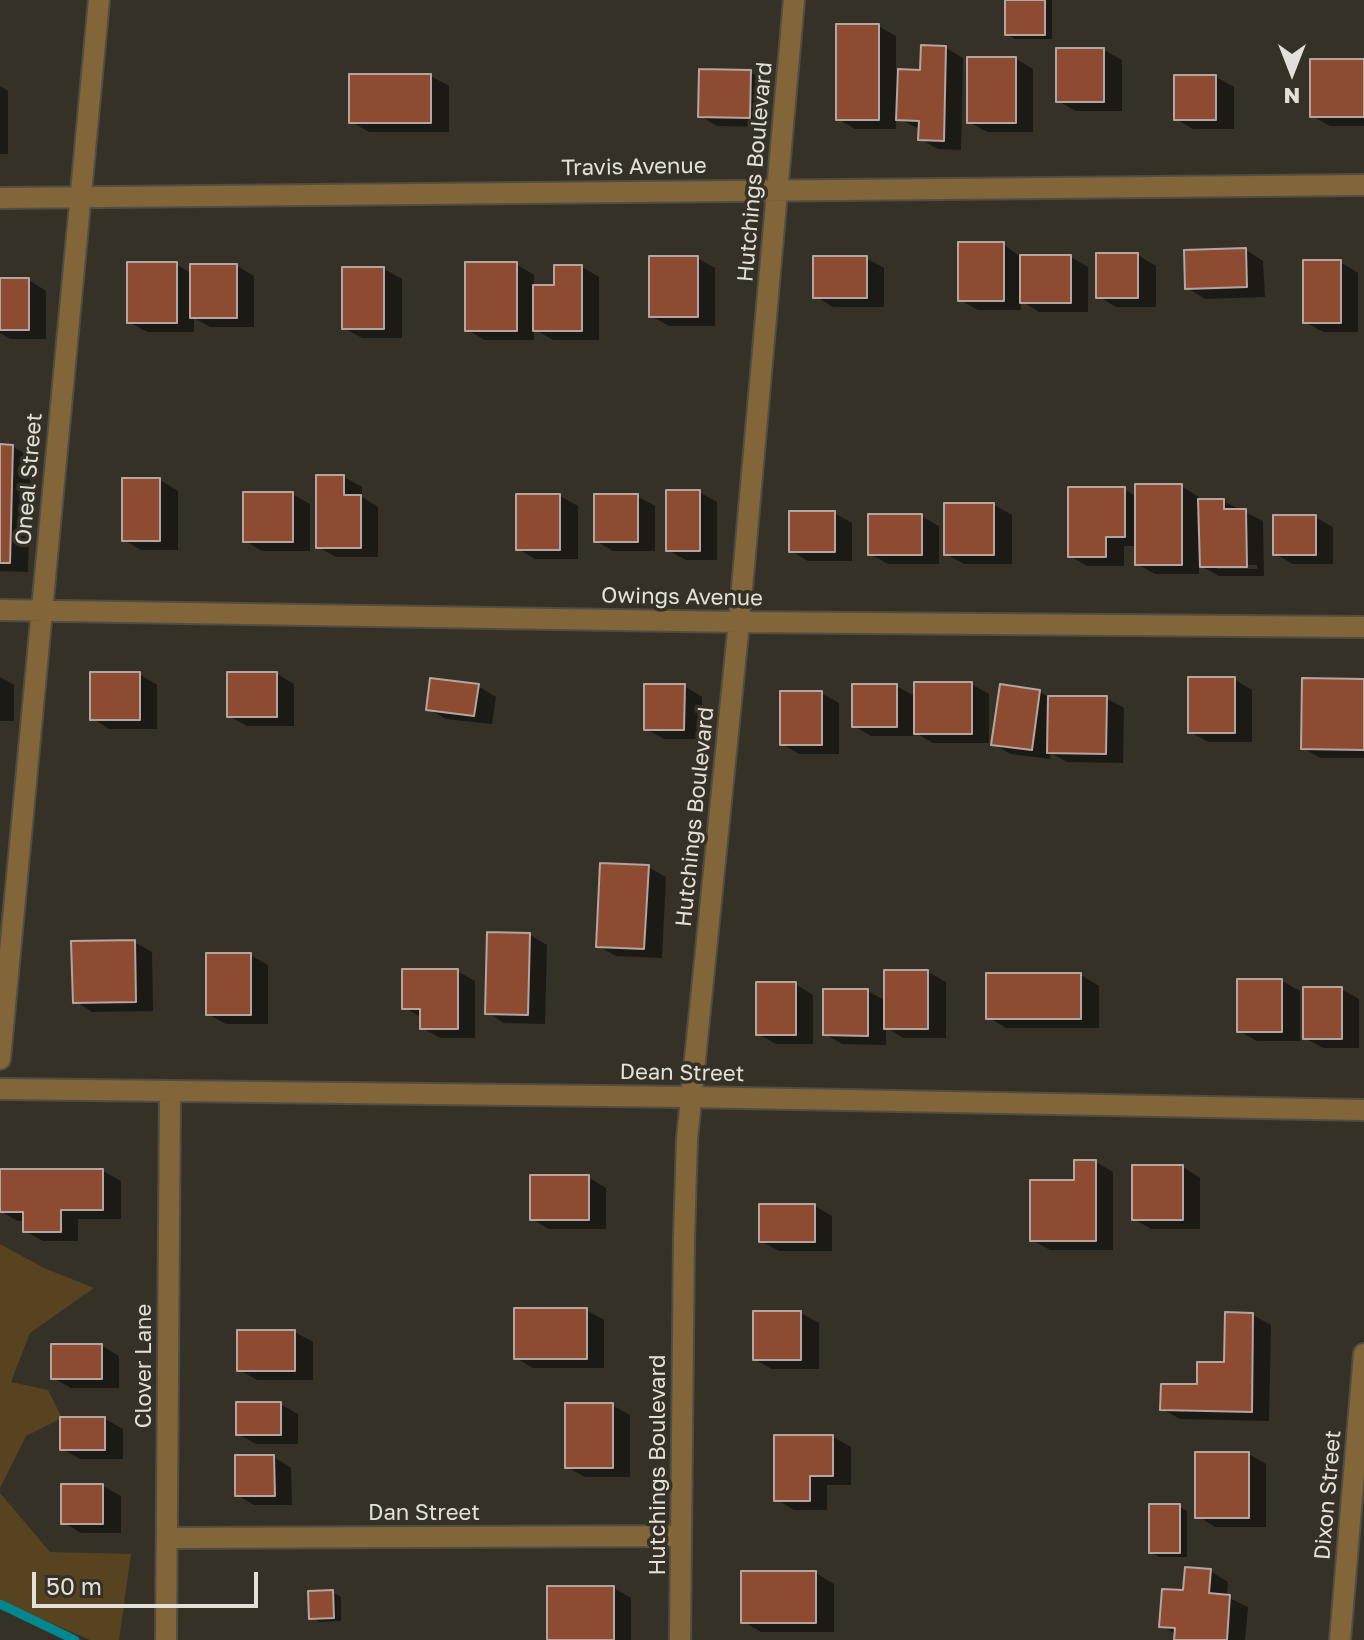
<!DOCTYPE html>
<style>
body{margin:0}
#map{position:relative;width:1364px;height:1640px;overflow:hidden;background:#363127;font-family:"Golos Text",sans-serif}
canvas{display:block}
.north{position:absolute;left:1252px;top:32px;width:80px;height:80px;-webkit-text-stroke:6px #363127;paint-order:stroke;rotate:180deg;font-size:22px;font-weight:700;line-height:32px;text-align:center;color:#e3e0d9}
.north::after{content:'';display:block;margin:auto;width:28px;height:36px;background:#e3e0d9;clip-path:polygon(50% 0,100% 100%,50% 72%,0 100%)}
.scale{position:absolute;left:32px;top:1572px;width:226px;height:36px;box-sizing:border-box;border:4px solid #e3e0d9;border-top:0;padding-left:10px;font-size:24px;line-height:28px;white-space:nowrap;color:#e3e0d9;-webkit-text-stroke:6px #363127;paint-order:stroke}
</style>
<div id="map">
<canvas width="1364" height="1640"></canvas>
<div class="north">N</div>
<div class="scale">50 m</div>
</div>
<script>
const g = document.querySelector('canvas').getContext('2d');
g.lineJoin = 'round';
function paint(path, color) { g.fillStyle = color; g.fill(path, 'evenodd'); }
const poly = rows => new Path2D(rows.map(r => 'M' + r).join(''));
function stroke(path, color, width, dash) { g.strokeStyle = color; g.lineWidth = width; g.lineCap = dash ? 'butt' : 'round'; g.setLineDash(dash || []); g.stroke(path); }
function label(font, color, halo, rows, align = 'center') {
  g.font = font + ' "Golos Text",sans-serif'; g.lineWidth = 7; g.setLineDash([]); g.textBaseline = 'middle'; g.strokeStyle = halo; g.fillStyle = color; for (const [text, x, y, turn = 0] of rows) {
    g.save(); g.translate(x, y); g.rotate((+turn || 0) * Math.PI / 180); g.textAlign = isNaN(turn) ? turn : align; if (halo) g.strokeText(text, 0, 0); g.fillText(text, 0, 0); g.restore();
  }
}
paint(poly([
 [0,1244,44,1268,94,1288,30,1333,11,1382,48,1390,62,1418,26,1436,0,1488],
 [0,1493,50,1552,131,1554,119,1640,90,1640,0,1601]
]), '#57431f');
paint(poly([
 [1007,0,1052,0,1052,39,1015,39,1007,34],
 [878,26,896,36,896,71,922,72,946,48,963,58,961,150,938,149,920,139,920,129,896,118,896,129,855,129,838,119],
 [1104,50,1122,60,1122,111,1076,111,1058,101],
 [1016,59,1033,69,1033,132,987,132,969,122],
 [1364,61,1364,126,1330,126,1312,116],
 [750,72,768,83,767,127,717,126,700,116],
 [431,76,449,86,449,132,369,132,351,122],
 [1216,77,1234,87,1234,129,1193,129,1176,119],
 [0,86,8,91,8,154,0,154],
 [1003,244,1021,257,1071,257,1088,267,1088,312,1039,312,1021,301,1021,310,978,310,960,300],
 [1246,250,1263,261,1265,297,1205,299,1187,288],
 [1138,255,1156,266,1156,307,1116,307,1098,296],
 [697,258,715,268,715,326,669,326,651,316],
 [866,258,884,268,884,307,833,307,815,296],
 [1340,262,1358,273,1358,332,1323,332,1305,322],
 [176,264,192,274,237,266,254,276,254,327,210,327,194,318,194,332,147,332,129,322],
 [516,264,534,275,534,287,556,287,582,267,599,277,599,340,553,340,534,329,534,340,485,340,467,330],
 [384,269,402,279,402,338,362,338,344,328],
 [0,280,29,280,46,291,46,339,10,339,0,333],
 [0,446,13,447,31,457,28,572,0,571],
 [344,477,362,487,362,497,378,507,378,557,336,557,318,547],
 [160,480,178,491,178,550,141,550,124,540],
 [1181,486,1199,497,1199,501,1223,501,1263,521,1264,576,1219,576,1199,565,1199,574,1155,574,1137,564,1137,546,1124,546,1124,566,1087,566,1070,556,1124,489,1137,497],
 [1217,565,1257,565,1257,569,1217,569],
 [699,492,717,502,717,560,686,560,668,550],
 [292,494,310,504,310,551,262,551,245,541],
 [560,496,578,506,578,559,535,559,518,549],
 [637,496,655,506,655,551,613,551,596,541],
 [994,505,1012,515,1012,564,964,564,946,554],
 [834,513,852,523,852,561,808,561,791,551],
 [921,516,939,526,939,564,888,564,870,554],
 [1315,517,1333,527,1333,564,1293,564,1275,554],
 [139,674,157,685,157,729,109,729,92,718],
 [277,674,294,684,294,726,247,726,229,716],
 [0,677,14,685,14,721,0,721],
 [1234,679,1252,690,1252,742,1208,742,1190,732],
 [1364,681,1364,758,1320,758,1303,748],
 [971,684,989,694,989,743,933,743,914,732,914,736,871,736,854,726,897,686,916,697],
 [478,686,496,697,492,724,446,719,428,709],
 [684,686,702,697,702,739,664,739,646,729],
 [1001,687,1040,692,1050,698,1106,698,1124,708,1123,763,1067,762,1051,753,1050,759,1011,754,993,744],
 [821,693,839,703,839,754,799,754,782,744],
 [648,867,666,877,662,958,616,956,598,946],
 [530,935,547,945,545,1024,504,1023,487,1012],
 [134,942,152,952,153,1011,92,1012,75,1001],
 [250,955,268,965,268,1024,226,1024,208,1014],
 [457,971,475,981,475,1038,440,1038,422,1028,422,1018,404,1007],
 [928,972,946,982,946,1038,903,1038,886,1027,886,1045,842,1044,825,1034,868,991,886,1001],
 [1081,975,1099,986,1099,1028,1006,1028,988,1017],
 [1282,981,1300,991,1300,1041,1257,1041,1239,1031],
 [795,984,813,995,813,1044,776,1044,758,1034],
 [1341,989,1359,999,1359,1048,1323,1048,1305,1038],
 [1096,1162,1113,1172,1113,1250,1050,1250,1032,1240,1076,1182],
 [1183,1167,1200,1178,1200,1229,1151,1229,1134,1219],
 [103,1171,121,1181,121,1219,78,1219,78,1241,43,1241,25,1231,25,1221,18,1221,0,1211],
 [588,1177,606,1188,606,1229,549,1229,532,1219],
 [815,1206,832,1216,832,1251,779,1251,761,1241],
 [586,1310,604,1320,604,1368,533,1368,516,1358],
 [801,1313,819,1323,819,1369,772,1369,754,1359],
 [1253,1315,1271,1325,1269,1421,1180,1419,1162,1409,1199,1386,1226,1364],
 [295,1332,313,1342,313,1380,257,1380,239,1370],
 [102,1346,119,1356,119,1388,71,1388,53,1378],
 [280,1404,298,1414,298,1444,256,1444,238,1434],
 [612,1405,630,1415,630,1477,585,1477,567,1467],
 [105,1419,123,1429,123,1459,80,1459,62,1449],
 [833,1437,851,1447,851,1485,827,1485,827,1510,794,1510,776,1499],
 [1249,1454,1266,1464,1266,1527,1215,1527,1198,1516],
 [274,1457,291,1468,292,1505,254,1505,237,1495],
 [103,1486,121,1496,121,1533,81,1533,63,1522],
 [1179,1506,1187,1511,1187,1557,1159,1557,1151,1552],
 [1210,1571,1228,1582,1227,1597,1248,1607,1245,1640,1176,1640,1176,1634,1161,1626,1185,1593],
 [816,1573,834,1584,834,1632,761,1632,743,1621],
 [614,1588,631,1598,631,1640,549,1640],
 [332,1592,341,1597,341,1621,319,1622,311,1617]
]), '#0007');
stroke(poly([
 [0,1604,75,1640]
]), '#008790', 9);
const building = poly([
 [1005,0,1045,0,1045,35,1005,35,1005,0],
 [836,24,879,24,879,120,836,120,836,24],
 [921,45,946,46,944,141,918,140,919,121,896,120,898,69,920,70,921,45],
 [1056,48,1104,48,1104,102,1056,102,1056,48],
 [967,57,1016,57,1016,123,967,123,967,57],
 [1310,59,1364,59,1364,117,1310,117,1310,59],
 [699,69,751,70,750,118,698,117,699,69],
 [349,74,431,74,431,123,349,123,349,74],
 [1174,75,1216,75,1216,120,1174,120,1174,75],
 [958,242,1004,242,1004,301,958,301,958,242],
 [1246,248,1247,287,1185,289,1184,250,1246,248],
 [1096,253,1138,253,1138,298,1096,298,1096,253],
 [1020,255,1071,255,1071,303,1020,303,1020,255],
 [649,256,698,256,698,317,649,317,649,256],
 [813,256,867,256,867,298,813,298,813,256],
 [1303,260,1341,260,1341,323,1303,323,1303,260],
 [127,262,177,262,177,323,127,323,127,262],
 [465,262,517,262,517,331,465,331,465,262],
 [190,264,237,264,237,318,190,318,190,264],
 [554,265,582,265,582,331,533,331,533,285,554,285,554,265],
 [342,267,384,267,384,329,342,329,342,267],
 [0,278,29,278,29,330,0,330,0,278],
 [0,444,13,445,10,563,0,563,0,444],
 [316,475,344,475,344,495,361,495,361,548,316,548,316,475],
 [122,478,160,478,160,541,122,541,122,478],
 [1135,484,1182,484,1182,565,1135,565,1135,484],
 [1068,487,1125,487,1125,537,1106,537,1106,557,1068,557,1068,487],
 [666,490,700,490,700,551,666,551,666,490],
 [243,492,293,492,293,542,243,542,243,492],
 [516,494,560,494,560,550,516,550,516,494],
 [594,494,638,494,638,542,594,542,594,494],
 [1198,499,1224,499,1224,509,1246,509,1247,567,1200,567,1198,499],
 [944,503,994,503,994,555,944,555,944,503],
 [789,511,835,511,835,552,789,552,789,511],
 [868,514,922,514,922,555,868,555,868,514],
 [1273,515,1316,515,1316,555,1273,555,1273,515],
 [90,672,140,672,140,720,90,720,90,672],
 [227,672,277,672,277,717,227,717,227,672],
 [1188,677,1235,677,1235,733,1188,733,1188,677],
 [430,678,479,684,474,716,426,710,430,678],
 [1302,678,1364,679,1364,750,1301,749,1302,678],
 [914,682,972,682,972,734,914,734,914,682],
 [644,684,685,684,684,730,644,730,644,684],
 [852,684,897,684,897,727,852,727,852,684],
 [1000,684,1040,690,1032,750,991,745,1000,684],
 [780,691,822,691,822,745,780,745,780,691],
 [1048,696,1107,696,1106,754,1047,753,1048,696],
 [600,863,649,865,644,949,596,947,600,863],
 [487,932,530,933,528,1015,485,1014,487,932],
 [135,940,136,1002,73,1003,71,941,135,940],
 [206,953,251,953,251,1015,206,1015,206,953],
 [402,969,458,969,458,1029,420,1029,420,1009,402,1009,402,969],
 [884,970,928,970,928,1029,884,1029,884,970],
 [986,973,1081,973,1081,1019,986,1019,986,973],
 [1237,979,1282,979,1282,1032,1237,1032,1237,979],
 [756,982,796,982,796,1035,756,1035,756,982],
 [1303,987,1342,987,1342,1039,1303,1039,1303,987],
 [823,989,868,989,868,1036,823,1035,823,989],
 [1074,1160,1096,1160,1096,1241,1030,1241,1030,1180,1074,1180,1074,1160],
 [1132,1165,1183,1165,1183,1220,1132,1220,1132,1165],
 [0,1169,103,1169,103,1210,61,1210,61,1232,23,1232,23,1212,0,1212,0,1169],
 [530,1175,589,1175,589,1220,530,1220,530,1175],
 [759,1204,815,1204,815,1242,759,1242,759,1204],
 [514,1308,587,1308,587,1359,514,1359,514,1308],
 [753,1311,801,1311,801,1360,753,1360,753,1311],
 [1225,1312,1253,1313,1252,1412,1160,1410,1161,1384,1197,1384,1197,1362,1224,1362,1225,1312],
 [237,1330,295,1330,295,1371,237,1371,237,1330],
 [51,1344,102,1344,102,1379,51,1379,51,1344],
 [236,1402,281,1402,281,1435,236,1435,236,1402],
 [565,1403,613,1403,613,1468,565,1468,565,1403],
 [60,1417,105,1417,105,1450,60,1450,60,1417],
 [774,1435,833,1435,833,1476,810,1476,810,1501,774,1501,774,1435],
 [1195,1452,1249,1452,1249,1518,1195,1518,1195,1452],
 [235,1455,274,1455,275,1496,235,1496,235,1455],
 [61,1484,103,1484,103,1524,61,1524,61,1484],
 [1149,1504,1180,1504,1180,1553,1149,1553,1149,1504],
 [1185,1567,1211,1569,1209,1593,1230,1595,1227,1640,1174,1640,1175,1628,1159,1627,1162,1589,1183,1590,1185,1567],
 [741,1571,816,1571,816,1623,741,1623,741,1571],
 [547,1586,614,1586,614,1640,547,1640,547,1586],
 [333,1590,334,1618,309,1619,308,1591,333,1590]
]);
paint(building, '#8d4b32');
stroke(building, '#b4a5a0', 2);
const minor = poly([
 [0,198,1364,185],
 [0,610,739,622,1364,627],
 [0,1059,99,0],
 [0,1089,690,1097,1364,1110],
 [167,1538,681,1536],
 [166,1640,170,1092],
 [680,1640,684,1239,687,1139,739,622,794,0],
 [1340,1640,1364,1354]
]);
stroke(minor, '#524d43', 24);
stroke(minor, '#82663a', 20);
label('22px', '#e3e0d9', '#363127', [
 ["Travis Avenue",634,167,-1],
 ["Hutchings Boulevard",755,172,-85],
 ["Oneal Street",29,479,-85],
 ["Owings Avenue",682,597,1],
 ["Hutchings Boulevard",695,817,-84],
 ["Dean Street",682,1073,1],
 ["Clover Lane",144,1366,-90],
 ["Hutchings Boulevard",658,1465,-90],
 ["Dixon Street",1328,1495,-85],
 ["Dan Street",424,1513]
]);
</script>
